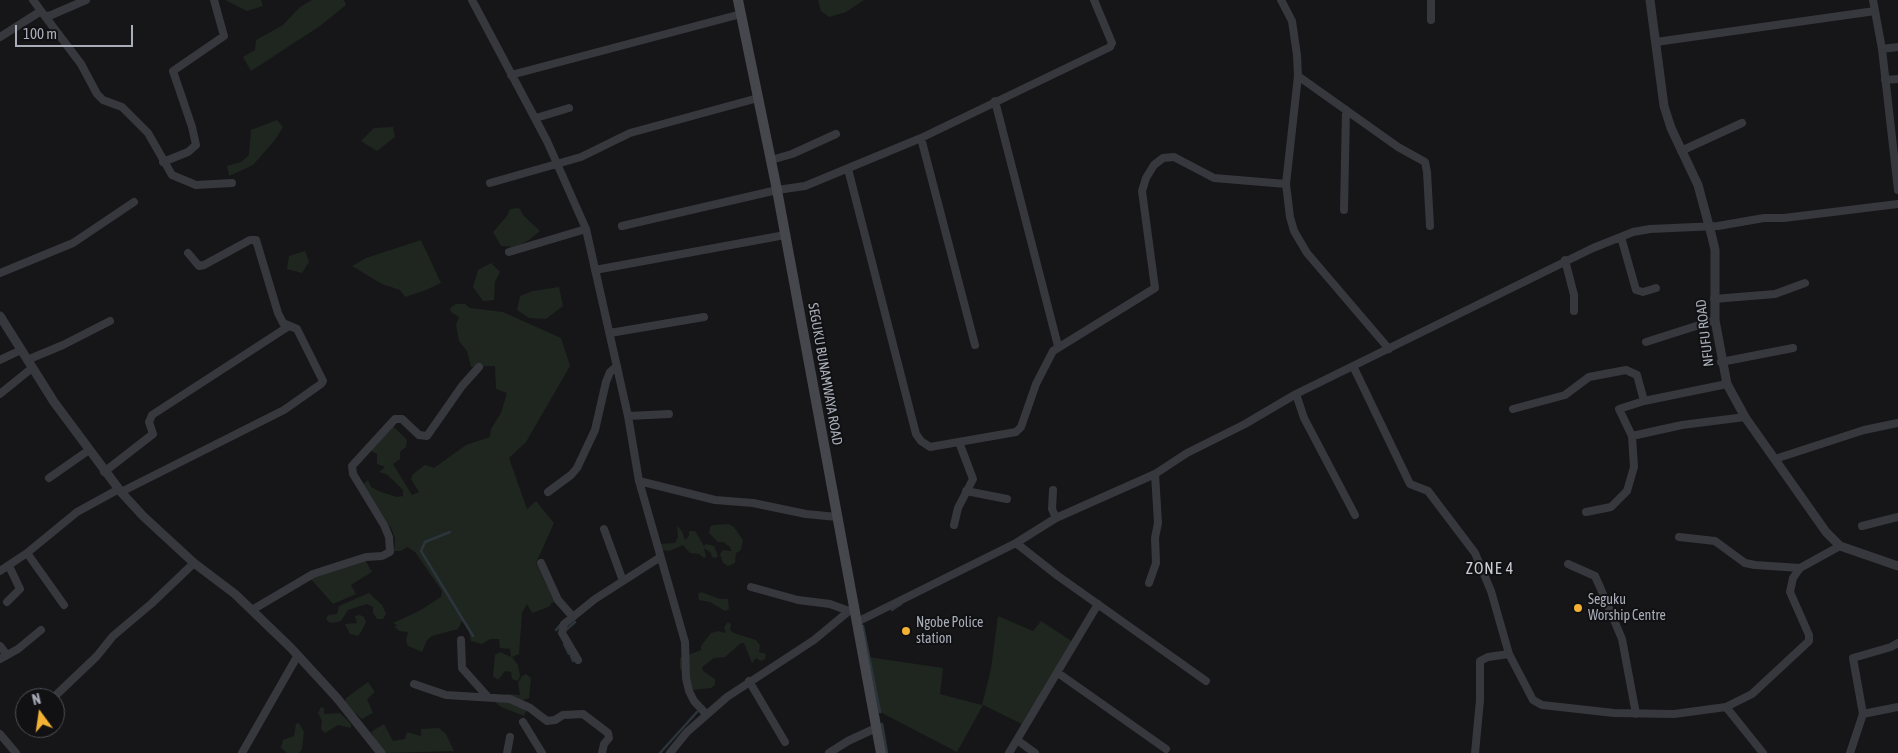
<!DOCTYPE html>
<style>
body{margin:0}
#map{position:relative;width:1898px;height:753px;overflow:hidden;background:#161618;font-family:"Asap Condensed",sans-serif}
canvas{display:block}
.north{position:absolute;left:15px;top:688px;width:50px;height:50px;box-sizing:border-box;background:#111113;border:1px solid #4d4f55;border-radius:50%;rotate:346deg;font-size:14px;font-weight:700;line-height:20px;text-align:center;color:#a8adb8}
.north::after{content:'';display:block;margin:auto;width:18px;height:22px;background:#f2b134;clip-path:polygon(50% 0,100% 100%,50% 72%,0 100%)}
.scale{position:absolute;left:15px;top:25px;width:118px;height:22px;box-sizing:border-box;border:2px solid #a8adb8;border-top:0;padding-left:6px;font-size:15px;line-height:18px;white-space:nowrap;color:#a8adb8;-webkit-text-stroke:4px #111113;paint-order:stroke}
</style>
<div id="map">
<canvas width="1898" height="753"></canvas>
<div class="north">N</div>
<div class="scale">100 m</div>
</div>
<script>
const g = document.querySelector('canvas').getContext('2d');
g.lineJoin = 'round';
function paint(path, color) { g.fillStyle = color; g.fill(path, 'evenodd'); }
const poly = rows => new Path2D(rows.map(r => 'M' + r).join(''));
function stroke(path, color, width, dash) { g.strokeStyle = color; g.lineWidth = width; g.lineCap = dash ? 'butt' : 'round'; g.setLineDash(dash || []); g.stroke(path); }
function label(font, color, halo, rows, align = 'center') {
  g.font = font + ' "Asap Condensed",sans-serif'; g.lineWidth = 4; g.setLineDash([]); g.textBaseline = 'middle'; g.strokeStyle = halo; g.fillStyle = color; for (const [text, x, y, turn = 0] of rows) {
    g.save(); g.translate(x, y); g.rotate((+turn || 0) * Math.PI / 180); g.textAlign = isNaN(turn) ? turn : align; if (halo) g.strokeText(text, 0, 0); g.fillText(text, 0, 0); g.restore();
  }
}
paint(poly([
 [225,0,261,0,263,6,247,11],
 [312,0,344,0,346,5,320,26,251,71,243,57,255,50,256,40,283,25,300,7],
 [818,0,864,0,846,12,829,17,821,11],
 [277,120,283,127,275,140,253,165,229,176,227,166,241,162,249,155,251,130],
 [393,127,395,137,377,151,361,141,374,128],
 [519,208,524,216,540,231,529,240,515,247,501,246,493,232,507,216,510,209],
 [421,240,441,283,426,290,405,297,400,290,382,284,352,266,366,258],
 [305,251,309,262,302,273,287,269,289,256],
 [491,263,500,272,495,282,494,300,483,301,473,287,478,270],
 [559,287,563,306,546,319,529,318,517,310,520,296,533,291],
 [456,304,465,304,470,308,503,312,561,338,570,366,526,442,509,458,527,509,536,501,554,523,536,563,555,602,550,604,551,606,532,613,527,604,522,613,519,654,512,657,518,665,520,676,518,681,512,679,511,672,505,671,498,680,493,676,495,655,500,652,511,657,510,649,500,648,499,639,490,639,482,644,471,641,469,631,462,621,458,629,432,636,427,640,422,652,408,646,406,641,408,632,399,631,394,626,398,626,393,623,419,611,441,597,442,591,415,552,407,547,401,551,394,551,395,539,392,530,363,484,368,480,371,487,381,492,397,497,403,496,403,490,393,480,386,474,379,472,385,467,377,464,377,454,369,450,391,424,407,440,406,447,400,452,400,459,393,464,412,495,419,492,411,479,413,474,425,465,434,468,466,445,490,437,491,429,501,413,507,393,496,389,495,366,471,367,467,351,459,341,456,325,459,317,451,312,450,308],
 [729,524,734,527,743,540,741,550,736,553,735,563,728,566,723,563,720,554,723,550,731,551,730,547,723,542,718,542,709,533,710,527,713,525],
 [677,526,682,531,685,540,689,536,689,531,695,531,704,546,706,544,714,546,718,556,716,558,712,557,711,553,704,548,706,557,704,558,699,554,690,553,683,545,669,551,661,550,659,544,675,543,678,537],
 [365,560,372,572,351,585,356,594,333,604,310,578],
 [701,592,720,599,728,599,729,609,725,611,710,602,699,600,698,594],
 [369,593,382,605,386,614,383,619,377,619,373,613,373,607,367,604,348,610,341,621,333,623,328,622,326,618,329,615,337,614,339,606],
 [360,615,364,617,366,622,361,632,358,636,350,634,345,624,357,623,355,616],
 [998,616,1033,631,1041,621,1073,642,1022,724,983,705,957,752,878,711,868,657,943,668,940,694,982,705,991,669],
 [728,622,731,624,730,630,734,633,756,640,760,645,759,652,766,654,765,659,761,661,756,658,752,663,744,643,741,643,725,657,714,658,702,667,703,671,715,679,715,685,711,688,693,690,680,668,680,658,701,650,701,646,711,633,718,631,726,633,724,627],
 [526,674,531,678,529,698,523,700,526,711,524,716,501,707,495,702,498,697,507,694,520,695,518,683,522,676],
 [368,682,375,692,367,699,373,713,362,719,345,704,346,698],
 [321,707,324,708,324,714,340,713,351,724,351,728,338,725,325,733,321,729,322,721,318,713],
 [299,723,304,732,302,749,299,753,287,753,281,748,283,740,294,736,296,724],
 [384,724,393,741,405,739,407,732,421,736,421,729,439,728,446,734,454,751,383,753,371,732]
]), '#1e261f');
stroke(poly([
 [450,532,425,542,421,551,473,636],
 [892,610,901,604],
 [863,626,880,712],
 [556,630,561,624],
 [566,630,575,622],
 [564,644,569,654],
 [571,656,573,661],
 [882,724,887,753],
 [660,753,697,712]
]), '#2c353c', 2.5);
stroke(poly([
 [33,0,44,15,49,16,86,0],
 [472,0,547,141,586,229,628,416,639,481,685,642,686,678,689,691,694,701,706,714],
 [1281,0,1292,21,1297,55,1298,76,1286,184,1290,217,1294,231,1307,253,1389,349],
 [1873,0,1882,49,1898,190],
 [44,15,81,64,97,94,103,100,122,107,148,133,172,175,196,185,232,183],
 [1431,20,1431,0],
 [0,37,41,11],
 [1656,42,1875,11],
 [1882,49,1898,47],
 [511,75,741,14],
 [1298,76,1398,147,1425,162,1427,172,1430,226],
 [1885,80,1898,79],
 [995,101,1058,346],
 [536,118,569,108],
 [921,138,975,345],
 [1681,151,1742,123],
 [771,160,792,154,836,134],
 [163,162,188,152,196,145,192,127,173,71,224,36,214,0],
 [848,169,916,434,921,441,930,447,1016,432,1021,427,1036,384,1053,351,1155,288,1142,191,1146,178,1154,165,1163,158,1174,157,1214,178,1286,184],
 [490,183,581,157,630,133,758,98],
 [1344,210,1346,110],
 [622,226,777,190,805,186,921,138,1110,47,1112,43,1094,0],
 [1621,237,1636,290,1643,292,1656,288],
 [509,252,586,229],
 [1565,260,1574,295,1574,311],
 [595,270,785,235],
 [0,273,73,243,134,202],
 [1714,299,1775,294,1805,283],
 [610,333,704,317],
 [1646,342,1715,320],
 [0,360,21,350],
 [27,360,63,345,110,321],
 [1721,362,1793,348],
 [1353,366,1410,484,1428,491,1475,553,1491,591,1509,654,1533,700,1542,705,1614,713,1674,714,1726,707,1752,694,1809,641,1809,635,1790,592,1793,578,1800,568,1840,546],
 [0,394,32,368],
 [1296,394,1304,418,1355,515],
 [1513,409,1565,395,1589,377,1626,370,1637,375,1644,401,1727,384],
 [628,416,669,414],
 [1632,436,1682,425,1745,417],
 [1775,459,1864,430,1898,423],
 [104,472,153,434,149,422,152,415,289,326],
 [49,478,89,450],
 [639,481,715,500,753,503,806,514,837,517],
 [1053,490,1052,509,1056,518],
 [966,491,1007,499],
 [121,492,284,410,321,384,323,381,297,329,283,323,278,313,256,240,250,240,204,265,199,266,188,253],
 [548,492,571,475,577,468,595,430,606,382,610,372,617,366],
 [1586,512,1611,507,1627,491,1634,467,1632,436,1619,409,1644,401],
 [954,525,958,508,973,479,959,442],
 [1862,526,1898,517],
 [604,529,623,581],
 [1679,537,1715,541,1745,563,1755,565,1800,568],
 [1016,543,1058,576,1206,681],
 [27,553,64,605],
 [541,563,558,600,573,617],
 [1568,564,1595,576,1600,587,1622,639,1636,714],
 [0,571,27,553,77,512,119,489],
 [1149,583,1156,563,1155,538,1158,523,1155,474],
 [751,587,798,600,830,604,849,611],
 [7,602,20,589,9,566],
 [252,610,313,574,366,557,382,556,390,552,389,537,384,525,353,474,352,466,395,419,402,419,419,435,427,436,462,386,479,367],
 [857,622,1016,543,1056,518,1155,474,1187,453,1245,424,1296,394,1593,248,1633,232,1650,229,1718,226,1764,218,1784,218,1898,204],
 [461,640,462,668,487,696],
 [0,646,7,655],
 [0,659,18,649,41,630],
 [578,660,562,633,564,624,595,599,659,558],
 [1058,673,1166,749],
 [749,681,785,742],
 [414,684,446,695,510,699,530,708,547,721,555,720,563,715,583,714,608,733,609,738,604,744,602,753],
 [54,697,97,656,113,636,151,604,194,563],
 [1726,707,1763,753],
 [1863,714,1853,658,1891,647,1898,643],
 [523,722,542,753],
 [0,734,16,753],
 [1017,740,1035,753],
 [242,753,298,655],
 [507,753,510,737],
 [670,753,687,732,727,697,814,640,855,606],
 [829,753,848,741,876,728],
 [1009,753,1098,604],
 [1475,753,1480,700,1480,661,1488,657,1509,654],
 [1850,753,1863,714,1898,707]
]), '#37383d', 8);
stroke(poly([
 [1650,0,1664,106,1671,128,1698,185,1712,237,1715,250,1715,320,1727,384,1745,417,1826,532,1840,546,1898,566],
 [0,316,54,402,121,492,143,516,194,563,235,594,291,648,337,698,381,753]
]), '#37383d', 9);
stroke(poly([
 [738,0,777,190,881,753]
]), '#45474d', 10);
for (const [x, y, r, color] of [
 [1578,608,5,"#f2b134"],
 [906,631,5,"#f2b134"]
]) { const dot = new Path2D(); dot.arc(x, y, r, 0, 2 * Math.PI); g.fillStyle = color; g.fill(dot); stroke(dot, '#111113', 2); }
label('14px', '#a8adb8', '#111113', [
 ["NFUFU ROAD",1705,333,-97],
 ["SEGUKU BUNAMWAYA ROAD",825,374,80]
]);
label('14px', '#a8adb8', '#111113', [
 ["Seguku",1588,600],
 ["Worship Centre",1588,616],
 ["Ngobe Police",916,623],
 ["station",916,639]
], 'left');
g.letterSpacing = '1px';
label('16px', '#c9ccd4', '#111113', [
 ["ZONE 4",1490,569]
]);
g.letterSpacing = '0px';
</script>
